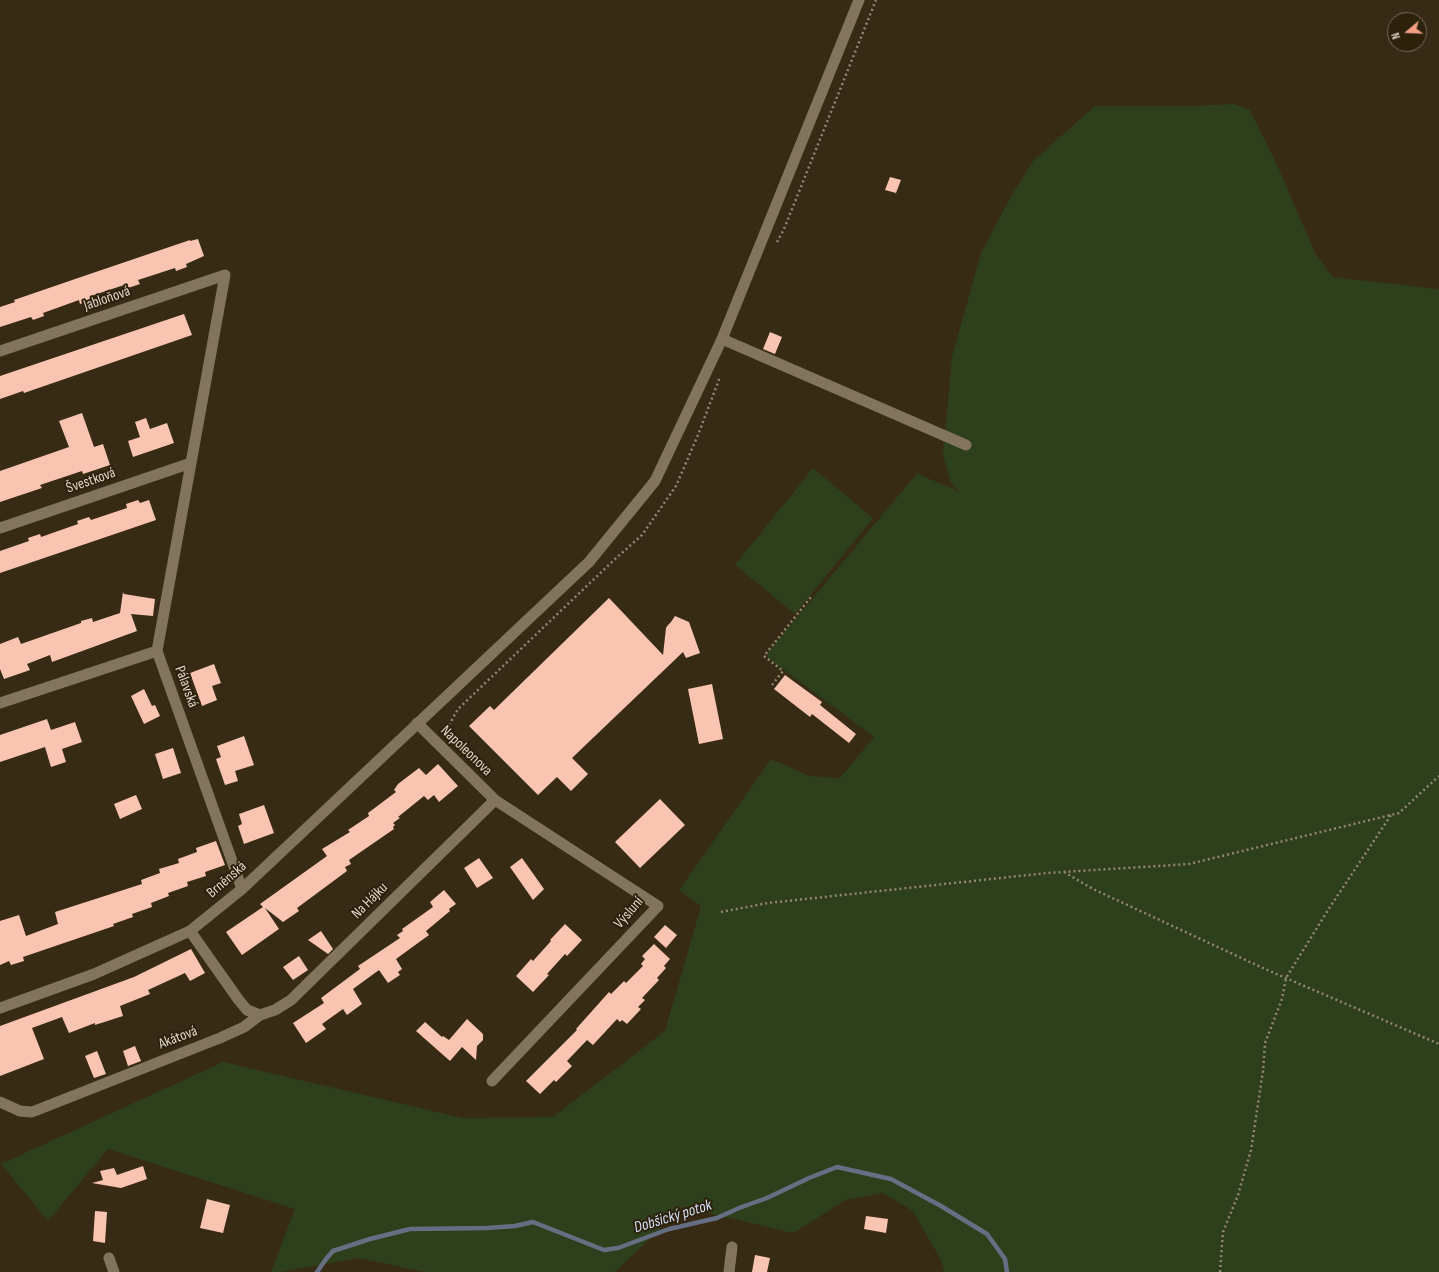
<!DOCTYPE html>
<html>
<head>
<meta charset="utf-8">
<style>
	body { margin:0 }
	#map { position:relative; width:1439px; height:1272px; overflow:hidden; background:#382b15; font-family:"Sofia Sans Condensed",sans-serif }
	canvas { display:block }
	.north { position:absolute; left:1387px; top:12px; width:40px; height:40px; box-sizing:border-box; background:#2e210c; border:1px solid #746958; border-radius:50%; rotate:251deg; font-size:11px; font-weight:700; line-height:16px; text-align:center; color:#ded5c9 }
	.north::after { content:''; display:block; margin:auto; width:14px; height:18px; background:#f39f84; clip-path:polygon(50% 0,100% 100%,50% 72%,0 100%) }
</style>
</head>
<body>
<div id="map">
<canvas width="1439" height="1272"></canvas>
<div class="north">N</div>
</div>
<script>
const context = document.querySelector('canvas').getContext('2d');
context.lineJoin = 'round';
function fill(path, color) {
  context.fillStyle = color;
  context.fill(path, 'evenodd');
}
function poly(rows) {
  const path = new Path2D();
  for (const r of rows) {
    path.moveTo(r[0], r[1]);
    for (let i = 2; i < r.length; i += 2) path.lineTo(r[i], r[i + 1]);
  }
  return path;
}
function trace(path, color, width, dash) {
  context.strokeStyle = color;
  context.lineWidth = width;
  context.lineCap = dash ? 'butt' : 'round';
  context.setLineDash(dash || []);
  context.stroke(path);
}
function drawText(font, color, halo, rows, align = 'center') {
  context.font = font + ' "Sofia Sans Condensed",sans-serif';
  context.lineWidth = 4;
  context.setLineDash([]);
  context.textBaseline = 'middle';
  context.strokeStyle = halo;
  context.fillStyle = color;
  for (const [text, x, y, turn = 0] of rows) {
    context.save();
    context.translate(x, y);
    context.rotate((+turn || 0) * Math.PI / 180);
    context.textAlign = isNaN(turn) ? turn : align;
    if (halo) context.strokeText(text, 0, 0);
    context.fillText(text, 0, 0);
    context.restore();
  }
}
fill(poly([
	[1234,104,1250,110,1278,167,1315,253,1333,277,1439,289,1439,1272,944,1272,942,1262,913,1211,883,1193,846,1200,793,1233,683,1207,615,1272,425,1272,358,1258,281,1272,271,1272,295,1209,108,1149,48,1221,1,1164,223,1062,463,1118,553,1117,665,1031,701,906,679,890,771,759,810,776,840,778,874,737,768,658,768,652,918,472,922,476,952,488,960,493,951,483,943,455,952,357,981,253,1011,196,1034,160,1095,106,1190,106],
	[813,468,873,518,795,614,735,565]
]), '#2d3f1b');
trace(poly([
	[317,1272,326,1259,333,1251,370,1239,410,1229,487,1228,515,1226,533,1222,604,1250,618,1248,669,1229,717,1218,739,1208,767,1198,809,1178,837,1167,891,1179,941,1206,987,1234,1005,1259,1007,1272]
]), '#646f84', 4.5);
fill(poly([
	[890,177,901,180,896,193,885,190],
	[198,239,204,256,186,264,187,267,176,271,175,268,138,280,140,284,128,288,127,284,91,296,92,300,80,304,79,300,43,313,44,316,33,320,31,317,0,327,0,307,15,302,14,300,78,278,190,240,190,241],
	[184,314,192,335,24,393,23,391,0,399,0,376],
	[770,332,782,337,775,354,763,349],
	[82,413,94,447,103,444,110,465,83,474,82,471,40,485,42,488,0,502,0,471,69,447,59,421],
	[146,418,150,429,167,423,174,443,133,457,128,441,140,437,135,422],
	[138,500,140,503,149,500,156,520,0,573,0,551,29,541,28,538,40,534,41,537,78,524,77,521,89,517,91,520,127,508,126,504],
	[123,592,124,594,155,599,153,616,131,614,137,631,52,662,50,655,27,664,30,670,4,679,0,669,0,644,18,637,21,644,81,623,81,621,92,618,93,622,120,613],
	[609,598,663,655,666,628,668,625,671,622,675,616,689,622,700,653,686,658,683,652,572,758,588,774,571,791,557,777,538,795,469,726,490,706,494,710],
	[214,664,221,683,212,686,217,700,202,706,190,673],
	[785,675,822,702,820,705,856,734,849,743,812,714,810,717,774,689],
	[712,684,723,739,699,744,688,689],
	[144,689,152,706,155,705,160,716,144,724,131,696],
	[47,719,51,730,75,722,82,742,62,749,66,762,51,767,45,747,0,762,0,735],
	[244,736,254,765,235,771,238,781,225,785,216,759,221,757,217,746],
	[173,748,181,773,163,779,155,754],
	[438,764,458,786,439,802,434,795,428,800,424,796,398,817,400,818,393,823,395,825,393,827,394,829,349,860,351,864,345,867,347,871,297,908,299,911,283,922,265,908,279,929,242,955,226,932,263,907,260,904,327,856,322,849,350,832,348,830,369,816,368,813,396,792,394,790,398,784,419,768,426,775],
	[136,795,142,809,120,819,114,804],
	[660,799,685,825,640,868,615,842],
	[264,805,274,833,244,844,238,826,242,824,239,814],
	[216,841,225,865,205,872,206,876,187,882,188,886,168,893,169,896,151,903,152,907,132,914,133,917,113,924,114,926,23,957,24,961,11,965,9,961,0,965,0,921,19,915,26,936,58,924,55,912,142,884,141,880,160,873,159,869,179,863,178,859,197,852,196,848],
	[479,858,493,878,477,888,464,868],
	[522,858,544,889,533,900,510,867],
	[444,890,456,904,449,909,450,911,426,931,429,935,396,959,402,969,398,972,400,975,388,983,379,970,353,989,362,1004,347,1015,343,1009,322,1024,326,1029,306,1043,293,1023,324,1003,321,998,360,969,358,966,400,938,397,935,403,931,402,929,433,907,430,902],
	[565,924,582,940,567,956,565,954,547,974,549,975,533,992,516,976,531,959,533,961,551,941,550,940],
	[665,925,677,935,666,948,654,937],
	[321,931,333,949,328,954,308,940],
	[654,944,670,959,664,966,666,968,657,978,659,980,642,998,645,1000,638,1007,641,1009,627,1024,622,1020,620,1022,617,1019,593,1045,587,1040,567,1061,572,1066,556,1082,554,1080,540,1094,526,1081,577,1030,576,1029,609,992,611,994,624,981,626,983,643,966,641,964,645,959,642,956],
	[191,949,205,973,190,981,185,973,148,990,150,994,120,1006,123,1016,95,1025,95,1023,69,1033,62,1017,32,1028,44,1059,0,1076,0,1026,134,977],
	[299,956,308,970,293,980,283,967],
	[467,1019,483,1034,483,1040,477,1046,476,1060,462,1047,450,1061,416,1031,425,1022,442,1037,443,1036,449,1040],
	[135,1046,141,1061,128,1066,123,1051],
	[97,1051,106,1074,94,1078,85,1056],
	[143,1166,147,1179,121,1188,92,1183,103,1180,100,1171,114,1168,117,1175],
	[207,1199,230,1205,223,1233,200,1228],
	[95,1211,107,1212,105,1243,93,1241],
	[866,1216,888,1219,886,1233,864,1229],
	[755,1255,770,1258,767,1272,752,1272]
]), '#f9c5b0');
trace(poly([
	[777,242,784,229,876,0],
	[772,685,783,671,764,656,811,597],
	[447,735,449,725,458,709,614,560,642,535,676,486,698,435,720,377],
	[1064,872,1093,889,1265,969,1439,1044],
	[721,912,768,903,1047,873,1189,864,1399,813,1439,776],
	[1220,1272,1223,1232,1238,1195,1251,1150,1263,1071,1265,1043,1282,999,1286,978,1328,910,1391,815]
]), '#928777', 2.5, [2, 3]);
trace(poly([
	[722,339,966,445],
	[0,351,225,275,157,651],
	[0,528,191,463],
	[0,703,157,651,242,889],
	[417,723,495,800,658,906,492,1081],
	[190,931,238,999,247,1010,260,1015],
	[0,1102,20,1111,32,1112,220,1038,244,1027,260,1015,275,1010,291,1000,495,800],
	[109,1258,114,1272],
	[729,1272,732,1247]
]), '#83745d', 11);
trace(poly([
	[0,1008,94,974,190,931,242,889,589,562,655,481,722,339,859,0]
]), '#83745d', 11);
drawText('15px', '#ded5c9', '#2e210c', [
	["Jabloňová",107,299,-19],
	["Švestková",91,481,-19],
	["Pálavská",186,687,70],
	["Napoleonova",466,751,44],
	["Brněnská",227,880,-41],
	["Na Hájku",370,901,-45],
	["Výsluní",629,913,-49],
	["Akátová",178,1038,-21]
]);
drawText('italic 16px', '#d1dff9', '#2e210c', [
	["Dobšický potok",673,1217,-17]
]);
</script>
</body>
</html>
